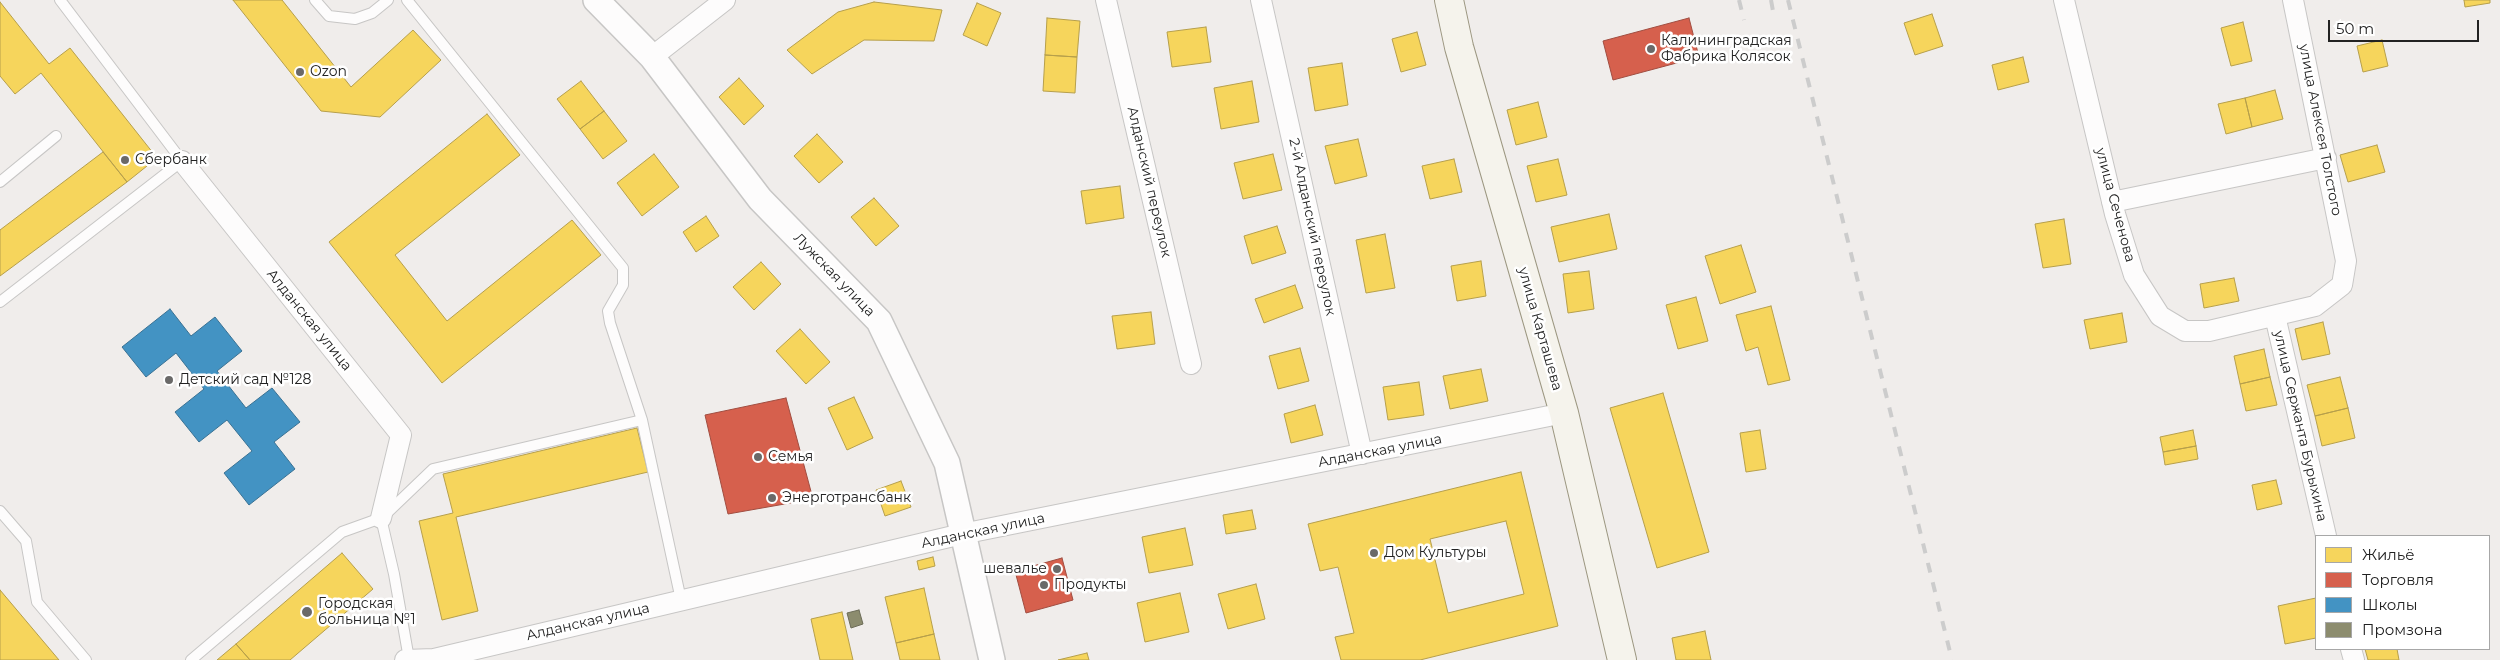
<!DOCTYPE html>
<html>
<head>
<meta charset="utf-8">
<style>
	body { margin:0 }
	#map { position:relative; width:2500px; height:660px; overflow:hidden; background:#f0edeb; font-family:Montserrat,sans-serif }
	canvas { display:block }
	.legend { position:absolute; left:2315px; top:535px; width:175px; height:115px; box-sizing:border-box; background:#fff; border:1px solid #a7a7a7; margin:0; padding:6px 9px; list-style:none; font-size:15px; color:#222 }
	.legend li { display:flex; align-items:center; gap:10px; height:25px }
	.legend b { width:25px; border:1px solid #a7a7a7 }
	.scale { position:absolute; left:2328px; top:20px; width:151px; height:22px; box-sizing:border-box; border:2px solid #222; border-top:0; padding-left:6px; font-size:15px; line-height:18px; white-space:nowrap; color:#222; -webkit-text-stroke:4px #fff; paint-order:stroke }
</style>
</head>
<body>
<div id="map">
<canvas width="2500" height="660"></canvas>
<ul class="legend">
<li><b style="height:14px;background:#f6d55c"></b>Жильё</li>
<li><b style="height:14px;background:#d6604d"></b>Торговля</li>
<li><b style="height:14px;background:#4393c3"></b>Школы</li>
<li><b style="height:14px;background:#8c8c6e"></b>Промзона</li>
</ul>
<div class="scale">50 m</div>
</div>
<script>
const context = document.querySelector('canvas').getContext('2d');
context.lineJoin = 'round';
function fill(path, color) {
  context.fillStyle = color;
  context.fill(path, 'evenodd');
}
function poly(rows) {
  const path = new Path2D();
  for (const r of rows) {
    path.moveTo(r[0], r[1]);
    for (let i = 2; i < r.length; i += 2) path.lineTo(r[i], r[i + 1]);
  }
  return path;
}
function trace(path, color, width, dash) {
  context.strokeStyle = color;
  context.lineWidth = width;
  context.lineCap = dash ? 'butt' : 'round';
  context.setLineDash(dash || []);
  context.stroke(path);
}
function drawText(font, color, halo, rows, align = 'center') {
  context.font = font + ' Montserrat,sans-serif';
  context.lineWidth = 5;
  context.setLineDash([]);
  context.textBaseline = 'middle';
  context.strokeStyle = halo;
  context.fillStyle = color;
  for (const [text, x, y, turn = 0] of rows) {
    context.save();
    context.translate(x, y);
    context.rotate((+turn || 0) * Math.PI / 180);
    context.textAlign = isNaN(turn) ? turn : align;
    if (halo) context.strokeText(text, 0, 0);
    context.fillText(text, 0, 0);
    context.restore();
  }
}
const homes = poly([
	[233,0,282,0,351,87,413,30,441,60,380,117,321,111,233,0],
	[2464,0,2490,0,2490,3,2465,7,2464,0],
	[0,2,49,64,70,48,157,158,127,182,41,73,15,94,0,76,0,2],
	[874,2,942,10,934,41,864,40,812,74,787,50,838,12,874,2],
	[977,3,1001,13,987,46,963,35,977,3],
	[1932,14,1943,46,1915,55,1904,23,1932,14],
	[1047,18,1080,21,1077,57,1045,55,1047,18],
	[2243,22,2252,61,2231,66,2221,28,2243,22],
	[1206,27,1211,62,1172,67,1167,32,1206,27],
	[1417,32,1426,65,1401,72,1392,39,1417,32],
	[2382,40,2388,66,2363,72,2357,46,2382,40],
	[1045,55,1077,57,1075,93,1043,91,1045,55],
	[2023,57,2029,82,1998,90,1992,65,2023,57],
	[1342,63,1348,105,1315,111,1308,68,1342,63],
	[739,78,764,106,744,125,719,97,739,78],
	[581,81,604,111,580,129,557,99,581,81],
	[1252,81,1259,122,1221,129,1214,88,1252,81],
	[2275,90,2283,119,2252,127,2245,98,2275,90],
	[2245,98,2252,127,2226,134,2218,104,2245,98],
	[1538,102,1547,137,1516,145,1507,110,1538,102],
	[604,111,627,141,603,159,580,129,604,111],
	[487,114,520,155,395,255,447,321,572,220,601,255,442,383,329,242,487,114],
	[817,134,843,162,819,183,794,156,817,134],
	[1358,139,1367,176,1335,184,1325,146,1358,139],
	[2377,145,2385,172,2348,182,2340,155,2377,145],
	[103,152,127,182,0,276,0,230,103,152],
	[654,154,679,187,642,216,617,183,654,154],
	[1273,154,1282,190,1243,199,1234,163,1273,154],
	[1454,159,1462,192,1430,199,1422,166,1454,159],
	[1558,159,1567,195,1536,202,1527,166,1558,159],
	[1120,186,1124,218,1086,224,1081,191,1120,186],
	[874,198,899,226,876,246,851,217,874,198],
	[1609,214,1617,249,1559,262,1551,227,1609,214],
	[706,216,719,236,696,252,683,232,706,216],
	[2064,219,2071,264,2043,268,2035,224,2064,219],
	[1277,226,1286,253,1252,264,1244,236,1277,226],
	[1385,234,1395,288,1366,293,1356,240,1385,234],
	[1741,245,1756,292,1720,304,1705,256,1741,245],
	[1481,261,1486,296,1457,301,1451,266,1481,261],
	[761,262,781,284,754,310,733,287,761,262],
	[1589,271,1594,309,1568,313,1563,274,1589,271],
	[2234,278,2239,301,2204,308,2200,284,2234,278],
	[1295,285,1303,308,1264,323,1255,299,1295,285],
	[1696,297,1708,341,1678,349,1666,305,1696,297],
	[1771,306,1790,380,1768,385,1758,347,1746,351,1736,315,1771,306],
	[1151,312,1155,344,1117,349,1112,316,1151,312],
	[2122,313,2127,342,2090,349,2084,320,2122,313],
	[2323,322,2330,354,2302,360,2295,329,2323,322],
	[800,329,830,362,806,384,776,351,800,329],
	[1300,348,1309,381,1278,389,1269,356,1300,348],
	[2264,349,2270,377,2240,384,2234,356,2264,349],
	[1481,369,1488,401,1450,409,1443,376,1481,369],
	[2270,377,2277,405,2246,411,2240,384,2270,377],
	[2340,377,2348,408,2315,416,2307,385,2340,377],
	[1419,382,1424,415,1388,420,1383,387,1419,382],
	[1663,393,1709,552,1657,568,1610,408,1663,393],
	[854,397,873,438,847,450,828,408,854,397],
	[1315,405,1323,435,1291,443,1284,414,1315,405],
	[2348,408,2355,438,2322,446,2315,416,2348,408],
	[637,428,648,472,456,517,478,611,442,620,419,521,453,513,443,474,637,428],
	[1760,430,1766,469,1746,472,1740,433,1760,430],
	[2193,430,2196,446,2163,452,2160,437,2193,430],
	[2196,446,2198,459,2165,465,2163,452,2196,446],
	[1521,472,1558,626,1420,660,1341,660,1335,637,1354,633,1338,567,1320,571,1308,524,1521,472],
	[1506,521,1524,594,1448,613,1430,539,1506,521],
	[2276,480,2282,504,2257,510,2252,485,2276,480],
	[901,481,911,507,885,516,876,490,901,481],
	[1252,510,1256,529,1226,534,1223,515,1252,510],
	[1185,528,1193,565,1149,573,1142,537,1185,528],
	[342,553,373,589,290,660,250,660,236,644,342,553],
	[933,557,935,566,919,570,917,561,933,557],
	[1256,584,1265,619,1228,629,1218,594,1256,584],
	[924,588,934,634,896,643,885,597,924,588],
	[0,590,59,660,0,660,0,590],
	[1180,593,1189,632,1145,642,1137,603,1180,593],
	[2316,598,2316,638,2285,644,2278,606,2316,598],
	[842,612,853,660,820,660,811,619,842,612],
	[1705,631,1711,660,1676,660,1672,638,1705,631],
	[934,634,940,660,900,660,896,643,934,634],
	[236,644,250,660,217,660,236,644],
	[2365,649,2397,649,2399,660,2368,660,2365,649],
	[1087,653,1089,660,1058,660,1087,653]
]);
fill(homes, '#f6d55c');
trace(homes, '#b69f4b', 1);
const shops = poly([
	[1689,18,1699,57,1613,80,1603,41,1689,18],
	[786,398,813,499,728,514,705,415,786,398],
	[1062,558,1073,600,1026,613,1015,571,1062,558]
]);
fill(shops, '#d6604d');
trace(shops, '#a04d40', 1);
const schools = poly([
	[170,309,191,336,215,317,242,351,217,371,246,408,272,388,300,422,274,442,295,469,249,505,224,473,252,451,227,420,199,442,175,412,204,389,176,353,146,377,122,347,170,309]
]);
fill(schools, '#4393c3');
trace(schools, '#397193', 1);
const industry = poly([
	[859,610,863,624,851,628,847,613,859,610]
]);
fill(industry, '#8c8c6e');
trace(industry, '#6c6c57', 1);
const service = poly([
	[315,0,329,16,355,19,372,13,388,0],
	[407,0,623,268,623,285,608,311,610,323,642,420],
	[0,182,56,136],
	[0,302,182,161,60,0],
	[0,511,26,541,37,602,86,660],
	[386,514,433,469,642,420,681,600],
	[191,660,342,532,381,518,394,574,409,659]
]);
const minor = poly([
	[1106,0,1191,364],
	[1261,0,1362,454],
	[2064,0,2115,214,2134,275,2160,316,2185,331,2209,331,2315,306,2342,285,2346,261,2293,0],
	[652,57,725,0],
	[182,161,401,435,381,518],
	[2112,202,2326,158],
	[2275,316,2326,536],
	[2351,649,2354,660],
	[405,660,434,659,962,534,1564,413]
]);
const tertiary = poly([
	[596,0,652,57,760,199,879,321,947,463,992,660]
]);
const secondary = poly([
	[1449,0,1459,47,1564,413,1622,660]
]);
trace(service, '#c7c6c5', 12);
trace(minor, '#c7c6c5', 22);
trace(tertiary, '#c7c6c5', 28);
trace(secondary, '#9c9781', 30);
trace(service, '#fdfcfc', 10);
trace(minor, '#fdfcfc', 20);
trace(tertiary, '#fdfcfc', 25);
trace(secondary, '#f5f3ec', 28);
trace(poly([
	[1739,0,1744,20],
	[1771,0,1773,11],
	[1788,0,1952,660]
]), '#ccc', 4, [10, 10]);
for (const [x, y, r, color] of [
	[1651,49,5,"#6a6968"],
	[300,72,5,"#6a6968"],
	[125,160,5,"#6a6968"],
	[169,380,5,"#6a6968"],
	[758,457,5,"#6a6968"],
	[772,498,5,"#6a6968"],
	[1374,553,5,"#6a6968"],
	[1057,569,5,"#6a6968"],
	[1044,585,5,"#6a6968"],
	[307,612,6,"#6a6968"]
]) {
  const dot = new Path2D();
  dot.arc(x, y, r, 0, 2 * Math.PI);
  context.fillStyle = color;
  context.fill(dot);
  trace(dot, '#fff', 2);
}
drawText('14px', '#222', '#fff', [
	["Калининградская",1661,41],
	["Фабрика Колясок",1661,57],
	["Ozon",310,72],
	["Сбербанк",135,160],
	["Детский сад №128",179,380],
	["Семья",768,457],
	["Энерготрансбанк",782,498],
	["Дом Культуры",1384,553],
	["шевалье",1047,569,"right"],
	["Продукты",1054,585],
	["Городская",318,604],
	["больница №1",318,620]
], 'left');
drawText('14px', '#222', '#fff', [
	["улица Алексея Толстого",2320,130,79],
	["Алданский переулок",1149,182,77],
	["улица Сеченова",2115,205,75],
	["2-й Алданский переулок",1312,227,78],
	["Лужская улица",834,275,46],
	["Алданская улица",309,320,51],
	["улица Карташева",1540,329,74],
	["улица Сержанта Бурыхина",2300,426,77],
	["Алданская улица",1380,451,-11],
	["Алданская улица",983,531,-12],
	["Алданская улица",588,622,-13]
]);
</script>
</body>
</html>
